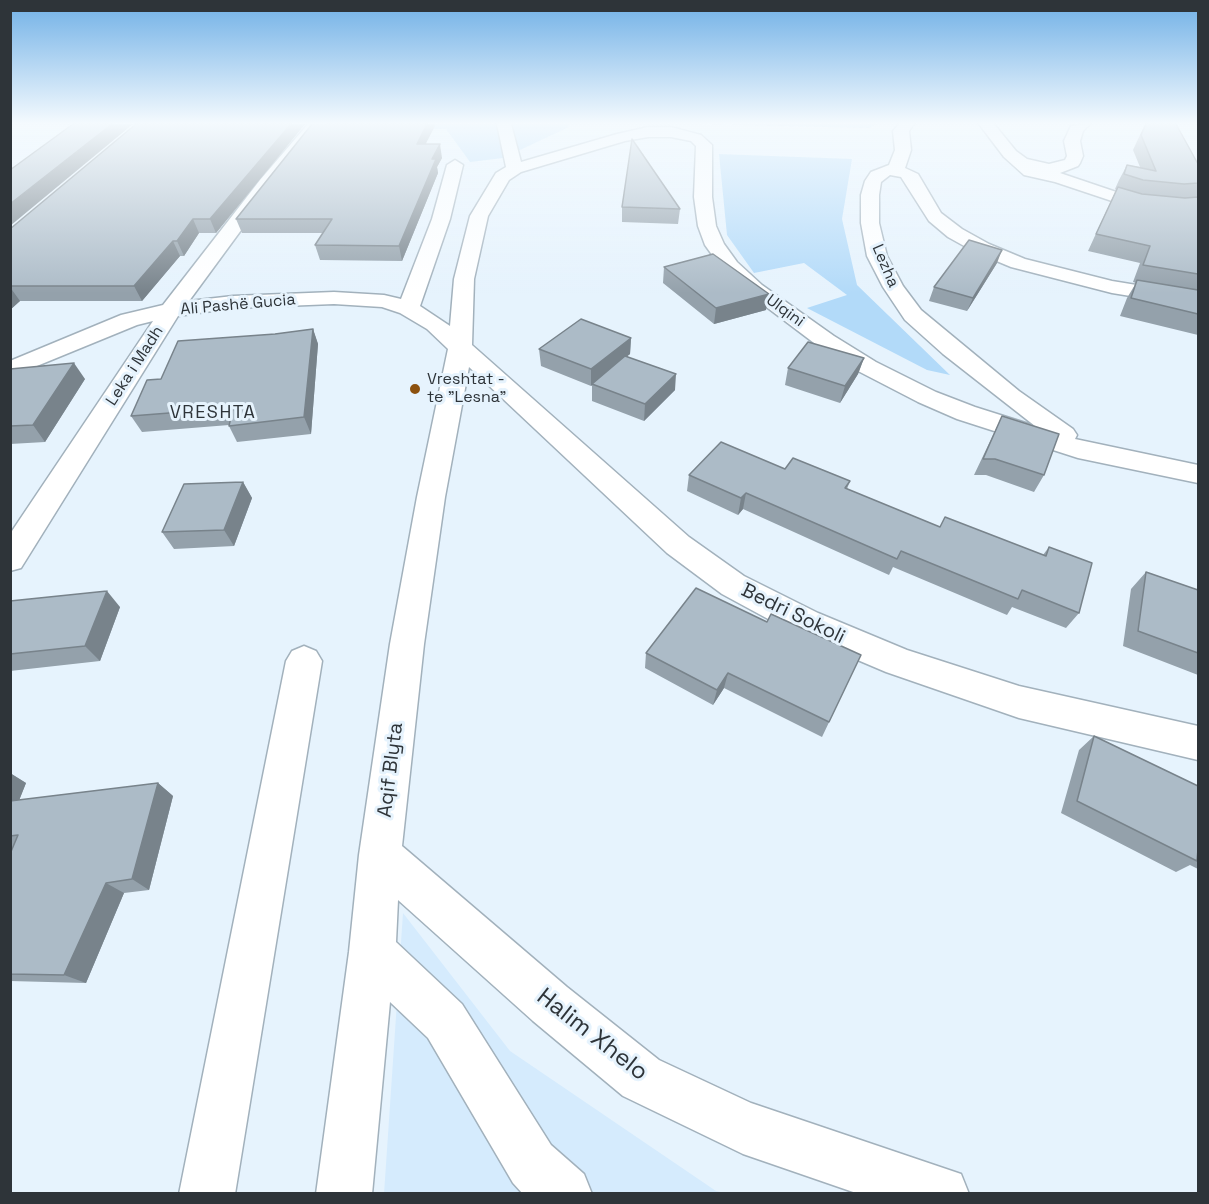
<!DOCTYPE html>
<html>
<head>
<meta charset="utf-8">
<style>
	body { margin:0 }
	#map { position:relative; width:1209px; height:1204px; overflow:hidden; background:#e6f3fd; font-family:"Space Grotesk",sans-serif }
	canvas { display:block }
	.frame { position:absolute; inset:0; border:12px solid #2e3439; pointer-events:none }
</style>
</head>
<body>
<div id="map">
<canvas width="1209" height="1204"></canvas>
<div class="frame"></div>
</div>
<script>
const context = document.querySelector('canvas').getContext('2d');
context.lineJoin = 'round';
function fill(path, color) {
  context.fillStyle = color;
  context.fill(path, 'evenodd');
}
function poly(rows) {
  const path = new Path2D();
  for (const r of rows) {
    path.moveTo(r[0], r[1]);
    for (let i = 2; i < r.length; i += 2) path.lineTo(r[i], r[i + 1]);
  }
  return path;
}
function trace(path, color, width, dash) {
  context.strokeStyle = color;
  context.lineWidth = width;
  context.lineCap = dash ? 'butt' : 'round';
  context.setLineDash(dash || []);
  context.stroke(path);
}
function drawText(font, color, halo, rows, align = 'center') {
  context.font = font + ' "Space Grotesk",sans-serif';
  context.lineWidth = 6;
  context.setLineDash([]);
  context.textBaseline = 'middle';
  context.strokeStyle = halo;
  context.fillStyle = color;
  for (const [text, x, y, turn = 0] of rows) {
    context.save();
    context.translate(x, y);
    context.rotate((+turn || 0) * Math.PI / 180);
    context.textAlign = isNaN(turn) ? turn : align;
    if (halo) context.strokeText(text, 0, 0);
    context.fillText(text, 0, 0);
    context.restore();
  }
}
fill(poly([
	[403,913,510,1051,716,1191,725,1193,384,1194]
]), '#d5ebfd');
fill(poly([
	[388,124,567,124,569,127,503,158,470,162,446,129,387,129],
	[699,124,875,124,869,128],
	[719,154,852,159,842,219,857,285,950,375,927,370,807,308,847,295,804,263,754,273,727,235]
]), '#b2daf9');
const minor = poly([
	[308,124,323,124,272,188,189,301,233,296,334,292,384,295,401,299,432,219,447,165,455,160,463,165,450,219,420,306,450,326,454,279,470,216,496,173,506,167,497,124,511,124,521,162,617,134,648,127,671,127,701,135,712,145,712,197,716,226,724,244,737,262,762,285,834,336,876,362,936,392,975,407,1035,426,943,354,905,320,883,287,867,256,861,223,861,195,865,181,871,172,889,165,895,150,893,131,899,124,914,124,909,131,911,150,905,168,918,174,941,213,962,229,989,244,1025,259,1112,281,1198,295,1198,307,1112,293,1011,267,975,252,948,237,929,221,901,177,890,175,881,182,879,195,879,223,887,256,903,286,921,310,1019,391,1073,429,1077,435,1075,439,1198,465,1198,483,1078,458,957,419,918,402,860,372,818,346,748,293,723,270,705,245,698,226,694,197,696,146,691,141,671,137,648,137,625,141,521,172,509,180,488,216,474,279,472,345,689,537,744,576,818,613,907,650,1019,686,1198,726,1198,760,1019,718,886,672,794,633,722,594,667,553,469,367,445,497,424,644,402,846,567,987,659,1060,751,1103,961,1174,969,1194,859,1194,743,1154,623,1096,533,1021,398,900,396,942,462,1004,551,1145,584,1174,592,1194,523,1194,513,1183,428,1038,390,1002,372,1194,316,1194,349,952,359,855,390,644,417,497,448,349,427,329,400,313,382,307,334,304,233,308,178,316,21,568,10,571,10,534,153,321,137,325,10,377,10,361,121,315,163,305,260,180,308,124],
	[979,124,994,124,1016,151,1027,159,1049,164,1065,160,1067,156,1064,141,1071,126,1090,124,1083,131,1080,141,1083,156,1080,163,1078,166,1060,173,1134,198,1175,202,1198,201,1198,211,1175,212,1133,208,1055,182,1024,175,1004,157,979,124],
	[304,646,316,651,322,661,235,1194,179,1194,286,661,292,651,304,646]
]);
trace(minor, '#a2b1bc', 3);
fill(minor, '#fff');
fill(poly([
	[136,124,305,124,216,233,199,233,184,256,180,256,142,301,20,301,10,310,10,229],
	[1145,124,1198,164,1198,335,1120,316,1127,298,1136,283,1133,282,1140,263,1088,251,1116,190,1115,189,1119,180,1127,165,1140,167,1133,150],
	[426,144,442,158,437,167,438,173,402,261,320,260,315,245,323,233,242,233,236,219],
	[622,207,680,209,678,224,622,222],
	[997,263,967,311,929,301,934,287],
	[664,267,766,310,714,324,663,283],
	[313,329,318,344,311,434,237,442,229,426,229,425,142,432,131,416,161,379,275,334],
	[631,338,630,354,627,356,675,390,644,421,592,401,592,385,591,386,541,366,539,349],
	[864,358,858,374,840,403,785,385,788,368],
	[10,369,85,379,45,442,10,444],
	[1002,416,1044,475,1034,492,986,475,974,475],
	[785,469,850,481,847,489,940,527,1043,555,1049,547,1079,613,1066,628,1012,607,1007,615,893,567,889,575,743,509,738,515,687,491,689,475],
	[243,482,252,498,234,546,174,549,162,532],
	[1146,572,1198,590,1198,675,1123,646,1131,589],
	[10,601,120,607,100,661,10,671],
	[767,622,861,655,822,737,724,688,713,705,645,668,646,653],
	[1094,736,1198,786,1198,869,1190,865,1176,872,1061,813,1079,750],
	[10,773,26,783,19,800,158,783,173,796,149,890,124,893,86,983,10,981,10,854,12,851,10,851]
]), '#94a1ab');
fill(poly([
	[112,124,133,124,10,226,10,204],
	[291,124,305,124,216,233,210,219],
	[427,124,436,124,419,157,417,144],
	[440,144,442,158,437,167,438,173,402,261,399,246,432,159],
	[193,219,199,233,184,256,177,241],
	[173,241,180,256,142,301,134,286],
	[1002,250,997,263,967,311,973,298],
	[10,287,20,301,10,310],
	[769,294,766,310,714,324,716,308],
	[313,329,318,344,311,434,304,417],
	[631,338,630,354,591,386,591,369],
	[864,358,858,374,840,403,845,386],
	[74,363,85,379,45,442,33,425],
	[676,374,675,390,644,421,645,404],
	[243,482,252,498,234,546,224,530],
	[746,493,743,509,738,515,741,498],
	[107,591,120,607,100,661,85,646],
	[728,673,724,688,713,705,717,690],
	[10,773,26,783,13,816,10,814],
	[158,783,173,796,149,890,132,879],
	[106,883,124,893,86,983,64,975]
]), '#78838b');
const building = poly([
	[73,124,112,124,10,204,10,170,73,124],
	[136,124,291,124,210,219,193,219,177,241,173,241,134,286,10,286,10,229,136,124],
	[312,124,427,124,417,144,440,144,432,159,436,159,399,246,315,245,332,219,236,219,312,124],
	[1146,124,1176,124,1198,164,1198,183,1184,184,1143,180,1124,174,1127,165,1156,171,1141,135,1146,124],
	[632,139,680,209,622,207,632,139],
	[1118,187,1142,194,1185,198,1198,197,1198,274,1143,265,1150,246,1096,234,1118,187],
	[969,240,1002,250,973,298,934,287,969,240],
	[713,254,769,294,716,308,664,267,713,254],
	[1137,280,1198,290,1198,314,1131,298,1137,280],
	[581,319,631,338,591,369,539,349,581,319],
	[313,329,304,417,229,426,233,408,131,416,147,380,161,379,178,341,275,334,313,329],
	[808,342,864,358,845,386,788,368,808,342],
	[625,356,676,374,645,404,592,384,625,356],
	[74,363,33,425,10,426,10,369,74,363],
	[1002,416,1059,434,1044,475,995,459,983,459,1002,416],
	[721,442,785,469,793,458,850,481,845,488,940,527,945,517,1046,556,1049,547,1092,563,1079,613,1022,590,1018,599,901,551,897,559,746,493,741,498,689,475,721,442],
	[243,482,224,530,162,532,184,484,243,482],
	[1146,572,1198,590,1198,653,1138,631,1146,572],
	[696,588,767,622,771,614,861,655,829,722,728,673,717,690,646,653,696,588],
	[107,591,85,646,10,654,10,601,107,591],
	[1094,736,1198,786,1198,849,1197,861,1077,801,1094,736],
	[158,783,132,879,106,883,64,975,10,974,10,854,18,835,10,836,10,801,158,783]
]);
fill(building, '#acbbc7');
trace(building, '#78838b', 1.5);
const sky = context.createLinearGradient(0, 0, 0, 293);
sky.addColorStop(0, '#70b0e6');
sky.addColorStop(0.42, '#f4fafe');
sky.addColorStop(1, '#f4fafe00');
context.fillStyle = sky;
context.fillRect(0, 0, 1209, 293);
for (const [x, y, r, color] of [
	[415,389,6,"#8c510e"]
]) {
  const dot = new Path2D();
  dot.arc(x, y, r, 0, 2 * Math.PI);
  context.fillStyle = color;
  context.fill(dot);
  trace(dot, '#e6f3fd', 2);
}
drawText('16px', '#2e3439', '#e6f3fd', [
	["Lezha",885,266,67],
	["Ali Pashë Gucia",238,305,-5],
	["Ulqini",785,311,36],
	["Leka i Madh",135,366,-57]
]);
drawText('16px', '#2e3439', '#e6f3fd', [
	["Vreshtat -",427,380],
	["te \"Lesna\"",427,398]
], 'left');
context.letterSpacing = '1.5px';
drawText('18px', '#2e3439', '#e6f3fd', [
	["VRESHTA",213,413]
]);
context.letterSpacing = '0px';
drawText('20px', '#2e3439', '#e6f3fd', [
	["Bedri Sokoli",793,614,26],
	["Aqif Blyta",391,770,-83]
]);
drawText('24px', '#2e3439', '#e6f3fd', [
	["Halim Xhelo",592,1035,38]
]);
</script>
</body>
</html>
